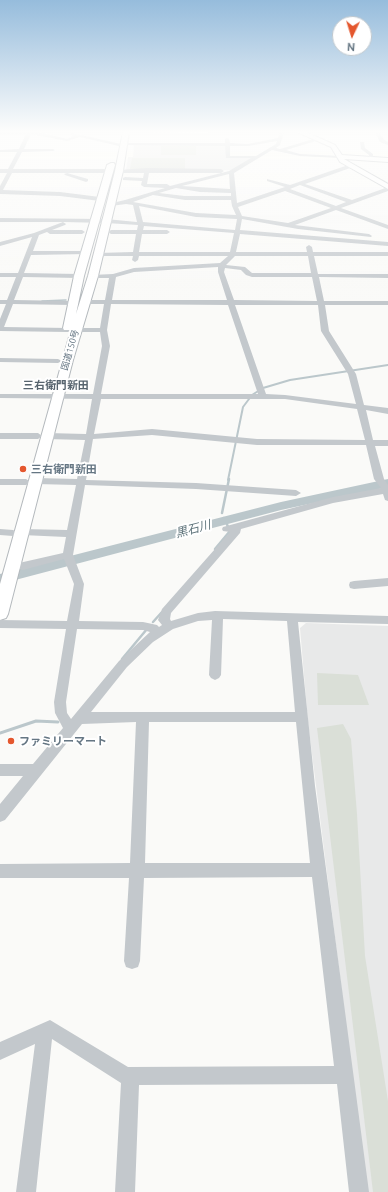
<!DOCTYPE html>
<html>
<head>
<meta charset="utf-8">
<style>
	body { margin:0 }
	#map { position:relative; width:388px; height:1192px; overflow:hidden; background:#fafaf8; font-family:Ubuntu,sans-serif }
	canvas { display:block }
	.north { position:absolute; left:332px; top:16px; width:40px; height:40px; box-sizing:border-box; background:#fff; border:1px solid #c1c8cd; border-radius:50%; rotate:184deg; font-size:11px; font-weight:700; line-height:16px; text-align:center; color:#657683 }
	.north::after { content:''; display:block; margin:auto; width:14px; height:18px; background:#e4572e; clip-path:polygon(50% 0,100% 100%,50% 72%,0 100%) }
</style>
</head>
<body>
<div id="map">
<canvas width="388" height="1192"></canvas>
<div class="north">N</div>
</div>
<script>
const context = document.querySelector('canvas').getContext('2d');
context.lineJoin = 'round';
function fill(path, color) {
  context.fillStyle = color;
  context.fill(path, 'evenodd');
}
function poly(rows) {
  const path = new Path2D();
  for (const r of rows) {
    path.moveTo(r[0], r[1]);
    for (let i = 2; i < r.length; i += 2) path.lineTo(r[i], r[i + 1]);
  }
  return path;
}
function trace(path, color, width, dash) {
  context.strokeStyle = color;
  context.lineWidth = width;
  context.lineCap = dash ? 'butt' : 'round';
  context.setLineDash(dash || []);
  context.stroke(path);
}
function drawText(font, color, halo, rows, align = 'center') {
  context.font = font + ' Ubuntu,"Noto Sans JP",sans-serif';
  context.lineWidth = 4;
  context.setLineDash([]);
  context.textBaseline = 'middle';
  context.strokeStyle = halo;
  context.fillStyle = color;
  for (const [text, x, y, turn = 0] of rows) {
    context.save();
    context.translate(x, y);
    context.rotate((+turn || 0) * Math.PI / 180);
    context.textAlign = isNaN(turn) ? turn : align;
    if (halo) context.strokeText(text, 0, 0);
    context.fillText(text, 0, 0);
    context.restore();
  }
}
fill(poly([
	[134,145,225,145,227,157,254,158,233,170,126,170,128,157,133,157],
	[306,623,388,626,388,1192,367,1192,308,722,300,628]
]), '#e8e9e9');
fill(poly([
	[161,146,196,146,196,155,161,155],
	[132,158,185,158,185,169,130,169],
	[317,673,358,675,369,705,318,705],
	[343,724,351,739,357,814,365,956,388,1101,388,1192,373,1192,317,728]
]), '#dadfd7');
trace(poly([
	[42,301,66,300]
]), '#bbc7cb', 1.5);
trace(poly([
	[228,480,243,407,252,395,263,388,290,380,388,365]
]), '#bbc7cb', 2);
trace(poly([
	[365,487,377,490],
	[222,513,229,479],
	[215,549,230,531,224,518],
	[153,622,162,612],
	[122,659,147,629]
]), '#bbc7cb', 2.5);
trace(poly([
	[0,733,36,721,58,722]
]), '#bbc7cb', 3);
fill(poly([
	[388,479,388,487,281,510,0,584,0,574,281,502,388,479]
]), '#bbc7cb');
const major = poly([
	[297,132,306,132,335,145,342,155,388,158,388,162,344,159,388,184,388,189,340,162,331,147,297,132]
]);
const highway = poly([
	[123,132,129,132,123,171,98,276,73,360,8,614,6,618,0,620,0,584,71,330,64,330,63,328,74,276,107,165,111,163,114,163,115,165,84,276,76,314,88,276,115,171,123,132]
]);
trace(major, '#b5babe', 2);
trace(highway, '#b4b9bd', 2);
fill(poly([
	[0,132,39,132,67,139,74,136,70,135,72,133,121,144,123,143,225,143,225,139,227,138,229,139,230,143,248,144,278,138,280,132,284,132,280,145,276,148,280,149,317,138,319,140,286,150,300,154,340,156,342,157,340,158,300,156,272,150,234,173,237,203,285,187,267,181,267,179,290,185,351,164,353,165,353,167,305,184,352,200,388,187,388,191,341,208,388,225,388,229,336,210,295,225,369,234,372,236,371,237,298,229,242,219,240,230,388,242,388,246,240,234,236,252,307,252,306,247,309,245,312,247,313,252,388,252,388,256,314,256,318,274,388,274,388,278,319,277,324,301,388,301,388,305,325,305,329,331,356,374,364,405,388,408,388,414,366,410,373,440,388,440,388,446,375,446,384,479,388,485,388,501,385,500,383,494,333,503,241,529,240,533,171,613,170,619,171,621,198,613,215,611,388,616,388,624,298,622,315,786,369,1192,349,1192,337,1084,139,1085,135,1192,115,1192,121,1083,52,1039,36,1192,16,1192,35,1044,0,1060,0,1042,50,1020,128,1067,334,1066,312,877,144,878,140,961,138,967,132,969,126,967,124,961,129,878,0,878,0,864,130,863,136,722,82,724,5,820,0,822,0,804,23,776,0,776,0,764,33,764,63,728,55,713,54,702,66,629,0,628,0,620,67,621,74,584,64,559,23,570,19,569,18,566,19,563,63,553,66,537,22,535,18,533,13,536,0,535,0,529,13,530,17,532,22,529,67,530,76,485,36,484,31,481,36,478,77,479,85,440,47,439,43,436,47,433,86,434,92,399,0,398,0,394,93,394,102,346,100,332,76,332,72,330,76,328,100,328,104,304,86,304,83,302,86,300,105,300,109,278,93,278,91,277,91,275,113,274,134,268,220,263,228,256,139,256,138,260,135,262,132,260,133,256,99,256,96,254,97,253,133,252,136,234,111,234,108,232,111,230,137,230,138,225,106,223,63,222,66,224,65,225,52,230,82,230,85,232,82,234,50,234,47,232,39,235,33,251,85,251,87,252,87,254,31,255,24,273,79,274,82,276,79,278,23,277,14,300,72,301,75,303,72,305,13,304,4,327,68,328,72,330,68,332,0,331,0,319,6,304,0,304,0,300,7,300,16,277,0,277,0,273,18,273,32,237,0,246,0,242,34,233,63,222,0,222,0,218,106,219,137,222,133,205,126,204,111,206,108,204,125,200,165,188,144,187,141,185,142,181,123,180,123,178,125,177,143,178,144,173,119,173,117,172,117,170,147,168,221,169,224,171,221,173,149,173,147,184,167,184,170,186,229,171,251,158,226,158,225,146,121,145,119,146,80,137,67,141,31,134,24,149,53,149,55,150,53,151,22,152,13,169,108,169,111,171,108,173,67,173,88,179,88,181,86,182,65,175,64,174,67,173,12,173,3,190,60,192,100,197,103,199,100,201,60,196,0,194,0,186,7,173,0,173,0,169,8,169,17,152,0,152,0,150,19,149,26,134,0,134,0,132],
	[277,141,276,144,256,156,230,156,230,146,248,146,277,141],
	[229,174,230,189,182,186,229,174],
	[300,185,346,202,336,206,290,189,300,185],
	[176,188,200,192,231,193,231,196,185,196,159,193,176,188],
	[285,191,331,208,288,223,242,216,238,207,285,191],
	[153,195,185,200,231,200,232,206,236,215,196,213,133,202,153,195],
	[139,206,196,217,237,219,235,230,143,222,139,206],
	[144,226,234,233,230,252,139,252,142,234,167,234,170,232,167,230,143,230,144,226],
	[235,256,308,256,311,273,252,273,245,267,226,265,235,256],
	[218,267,218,272,227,300,112,300,116,277,134,272,218,267],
	[225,268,241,270,246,275,252,277,312,277,317,301,234,300,224,272,225,268],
	[111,304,228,305,258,394,101,394,110,346,107,330,111,304],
	[235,305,318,305,321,331,348,374,356,404,285,395,266,394,235,305],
	[101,399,285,399,357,409,365,440,257,439,152,429,94,434,101,399],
	[152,435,257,445,366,445,374,479,381,488,333,497,223,527,222,529,223,531,230,532,162,609,158,620,162,625,159,627,157,625,143,622,79,621,84,584,73,555,85,485,196,489,296,496,301,493,296,490,196,483,86,480,93,439,152,435],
	[223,619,287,621,295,712,91,712,127,667,153,642,173,629,198,621,212,620,209,675,211,678,215,680,219,678,221,675,223,619],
	[77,629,143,630,150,632,119,661,71,719,67,713,66,702,77,629],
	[149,722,296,722,310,863,145,863,149,722],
	[128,132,253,132,251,133,128,132],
	[375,132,379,132,384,140,388,142,388,145,380,142,375,132],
	[360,142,364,142,365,148,373,154,373,160,369,160,369,155,361,149,360,142],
	[0,358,58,359,62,361,58,363,0,362,0,358],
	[0,433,38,433,42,436,38,439,0,439,0,433],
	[0,479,26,479,31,482,26,485,0,485,0,479],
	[388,578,388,586,354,589,350,588,349,585,350,582,354,581,388,578]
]), '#c3c8cc');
fill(major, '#fff');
fill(highway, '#fff');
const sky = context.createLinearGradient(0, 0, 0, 299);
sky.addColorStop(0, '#96bcdc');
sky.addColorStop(0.44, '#fdfdfc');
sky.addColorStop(1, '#fdfdfc00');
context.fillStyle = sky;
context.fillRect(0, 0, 388, 299);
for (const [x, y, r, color] of [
	[23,469,4,"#e4572e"],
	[11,741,4,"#e4572e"]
]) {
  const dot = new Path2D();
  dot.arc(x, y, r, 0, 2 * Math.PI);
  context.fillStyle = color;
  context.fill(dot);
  trace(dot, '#fff', 1.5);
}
drawText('9px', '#657683', '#fff', [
	["国道150号",70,350,-74]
]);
drawText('bold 11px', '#57646e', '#fff', [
	["三右衛門新田",56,385]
]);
drawText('bold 11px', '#657683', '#fff', [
	["三右衛門新田",31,469],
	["ファミリーマート",19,741]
], 'left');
drawText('italic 12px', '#60757c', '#fff', [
	["黒石川",193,529,-15]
]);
</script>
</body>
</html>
